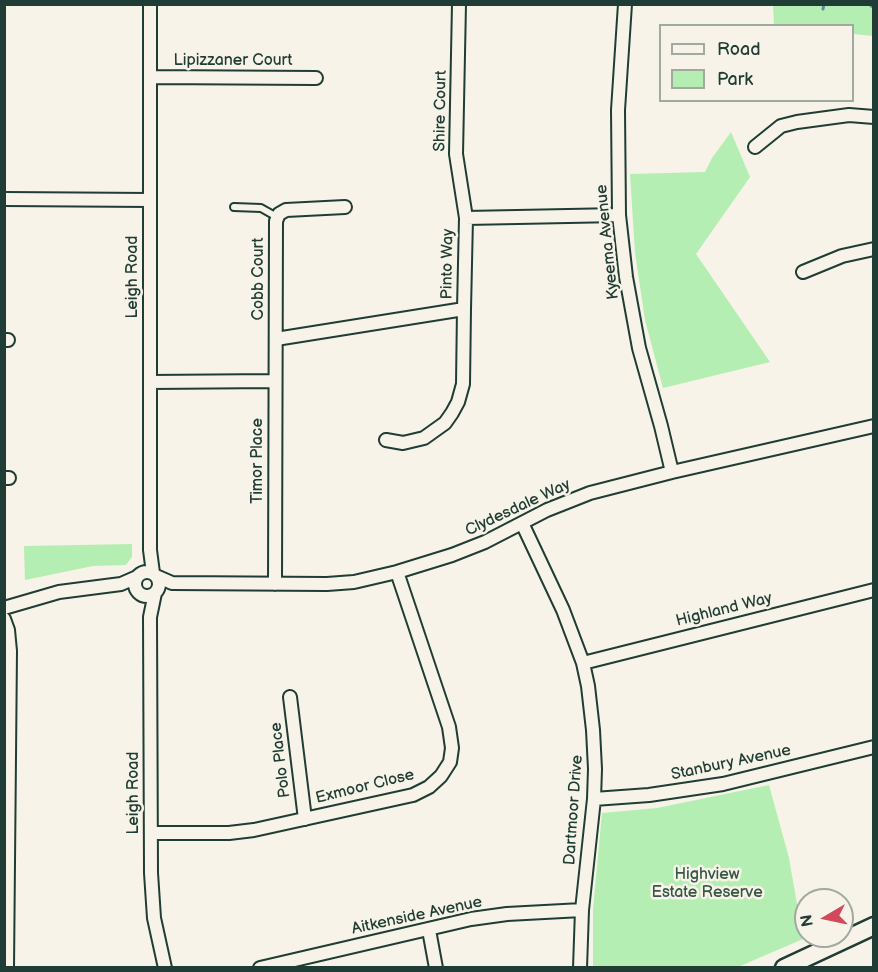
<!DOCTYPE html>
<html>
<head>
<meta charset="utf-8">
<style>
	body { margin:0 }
	#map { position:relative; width:878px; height:972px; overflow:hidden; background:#f7f3e8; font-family:"Balsamiq Sans",sans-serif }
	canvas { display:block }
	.frame { position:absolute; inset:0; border:6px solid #1f3d34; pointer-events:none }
	.legend { position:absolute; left:659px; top:24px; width:195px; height:78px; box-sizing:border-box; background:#f7f3e8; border:2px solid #a1aaa0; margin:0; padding:8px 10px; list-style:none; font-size:18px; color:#1f3d34 }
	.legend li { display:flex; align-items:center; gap:12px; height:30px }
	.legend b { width:30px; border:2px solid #a1aaa0 }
	.north { position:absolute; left:794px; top:888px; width:60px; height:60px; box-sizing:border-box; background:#f7f3e8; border:2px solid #a1aaa0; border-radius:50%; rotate:261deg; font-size:16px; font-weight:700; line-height:24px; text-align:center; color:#1f3d34 }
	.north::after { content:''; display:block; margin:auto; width:21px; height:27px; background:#d1495b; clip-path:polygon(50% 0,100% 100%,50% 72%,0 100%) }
</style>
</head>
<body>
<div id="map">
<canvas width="878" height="972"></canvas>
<div class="frame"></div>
<ul class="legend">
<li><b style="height:8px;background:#f7f3e8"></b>Road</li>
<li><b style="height:16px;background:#b5eeb2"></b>Park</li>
</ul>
<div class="north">N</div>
</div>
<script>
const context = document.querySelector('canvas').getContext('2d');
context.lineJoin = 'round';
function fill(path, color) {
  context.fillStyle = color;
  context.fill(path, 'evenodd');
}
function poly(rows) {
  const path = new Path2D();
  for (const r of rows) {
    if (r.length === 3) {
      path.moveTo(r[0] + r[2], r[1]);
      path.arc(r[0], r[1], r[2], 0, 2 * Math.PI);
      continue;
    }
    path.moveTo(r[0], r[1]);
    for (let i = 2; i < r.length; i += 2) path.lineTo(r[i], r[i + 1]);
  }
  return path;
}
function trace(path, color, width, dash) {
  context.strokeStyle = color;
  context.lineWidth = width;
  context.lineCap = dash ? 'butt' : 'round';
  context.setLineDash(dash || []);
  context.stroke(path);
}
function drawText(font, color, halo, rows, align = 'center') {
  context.font = font + ' "Balsamiq Sans",sans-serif';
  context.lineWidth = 5;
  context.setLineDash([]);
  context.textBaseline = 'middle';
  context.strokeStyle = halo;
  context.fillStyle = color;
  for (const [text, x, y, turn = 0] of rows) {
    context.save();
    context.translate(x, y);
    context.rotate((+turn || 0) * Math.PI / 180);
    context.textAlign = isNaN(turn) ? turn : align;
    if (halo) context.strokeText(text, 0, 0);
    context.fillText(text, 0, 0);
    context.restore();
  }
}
fill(poly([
	[773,5,873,5,873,36,853,34,852,26,774,25],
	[731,132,750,177,696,254,770,362,663,388,645,320,635,253,630,174,705,172,712,158],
	[132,544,132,557,126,565,93,566,25,580,24,546],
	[769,785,789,858,803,939,738,967,593,967,593,909,602,813,657,808]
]), '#b5eeb2');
trace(poly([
	[869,4,874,8],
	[823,9,824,4]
]), '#5d8c9e', 3);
const lane = poly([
	[234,207,261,208,277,217]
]);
const street = poly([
	[150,4,150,550,153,573],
	[459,4,456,154,466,218],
	[625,4,618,110,619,215,626,277,639,348,661,426,672,472],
	[151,77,316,78],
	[755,147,781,126,797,122,849,115,874,117],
	[4,199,150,200],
	[803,272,842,256,874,249],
	[276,339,464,309,466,218,619,215],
	[4,340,8,340],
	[150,382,275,381],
	[386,440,403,443,424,438,445,423,452,413,458,402,463,384,464,309],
	[4,478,9,478],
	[522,523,563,610,583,663,588,686,593,730,595,769,594,799,582,910,580,968],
	[147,584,12],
	[156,576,172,583,327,584,354,582,397,572,452,555,485,542,547,510,590,493,672,472,874,426],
	[275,584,276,221,279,214,286,210,345,207],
	[155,593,150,617,151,873,154,918,165,968],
	[4,608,59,592,121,584,137,577],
	[4,619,8,630,10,651,7,968],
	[583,663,874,590],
	[290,697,305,819],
	[594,799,649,795,723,784,874,747],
	[151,833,229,833,254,830,413,795,429,787,441,776,450,762,452,748,449,727,397,572],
	[429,930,436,968],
	[260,968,471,919,507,914,582,910]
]);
const secondary = poly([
	[784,968,874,926]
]);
trace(lane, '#1f3d34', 10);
trace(street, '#1f3d34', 16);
trace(secondary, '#1f3d34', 21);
trace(lane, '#f7f3e8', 6);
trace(street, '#f7f3e8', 12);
trace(secondary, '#f7f3e8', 16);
drawText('16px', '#1f3d34', '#f7f3e8', [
	["Lipizzaner Court",233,61],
	["Shire Court",441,111,-89],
	["Kyeema Avenue",608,242,-96],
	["Pinto Way",448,264,-89],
	["Leigh Road",133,277,-90],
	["Cobb Court",259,279,-90],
	["Timor Place",258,461,-90],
	["Clydesdale Way",518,508,-25],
	["Highland Way",724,610,-14],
	["Polo Place",281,760,-97],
	["Stanbury Avenue",731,763,-12],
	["Exmoor Close",365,787,-14],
	["Leigh Road",134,793,-90],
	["Dartmoor Drive",574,810,-86],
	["Aitkenside Avenue",417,916,-12]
]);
drawText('16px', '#365847', '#f7f3e8', [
	["Highview",707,875],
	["Estate Reserve",707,893]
]);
</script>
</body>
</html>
